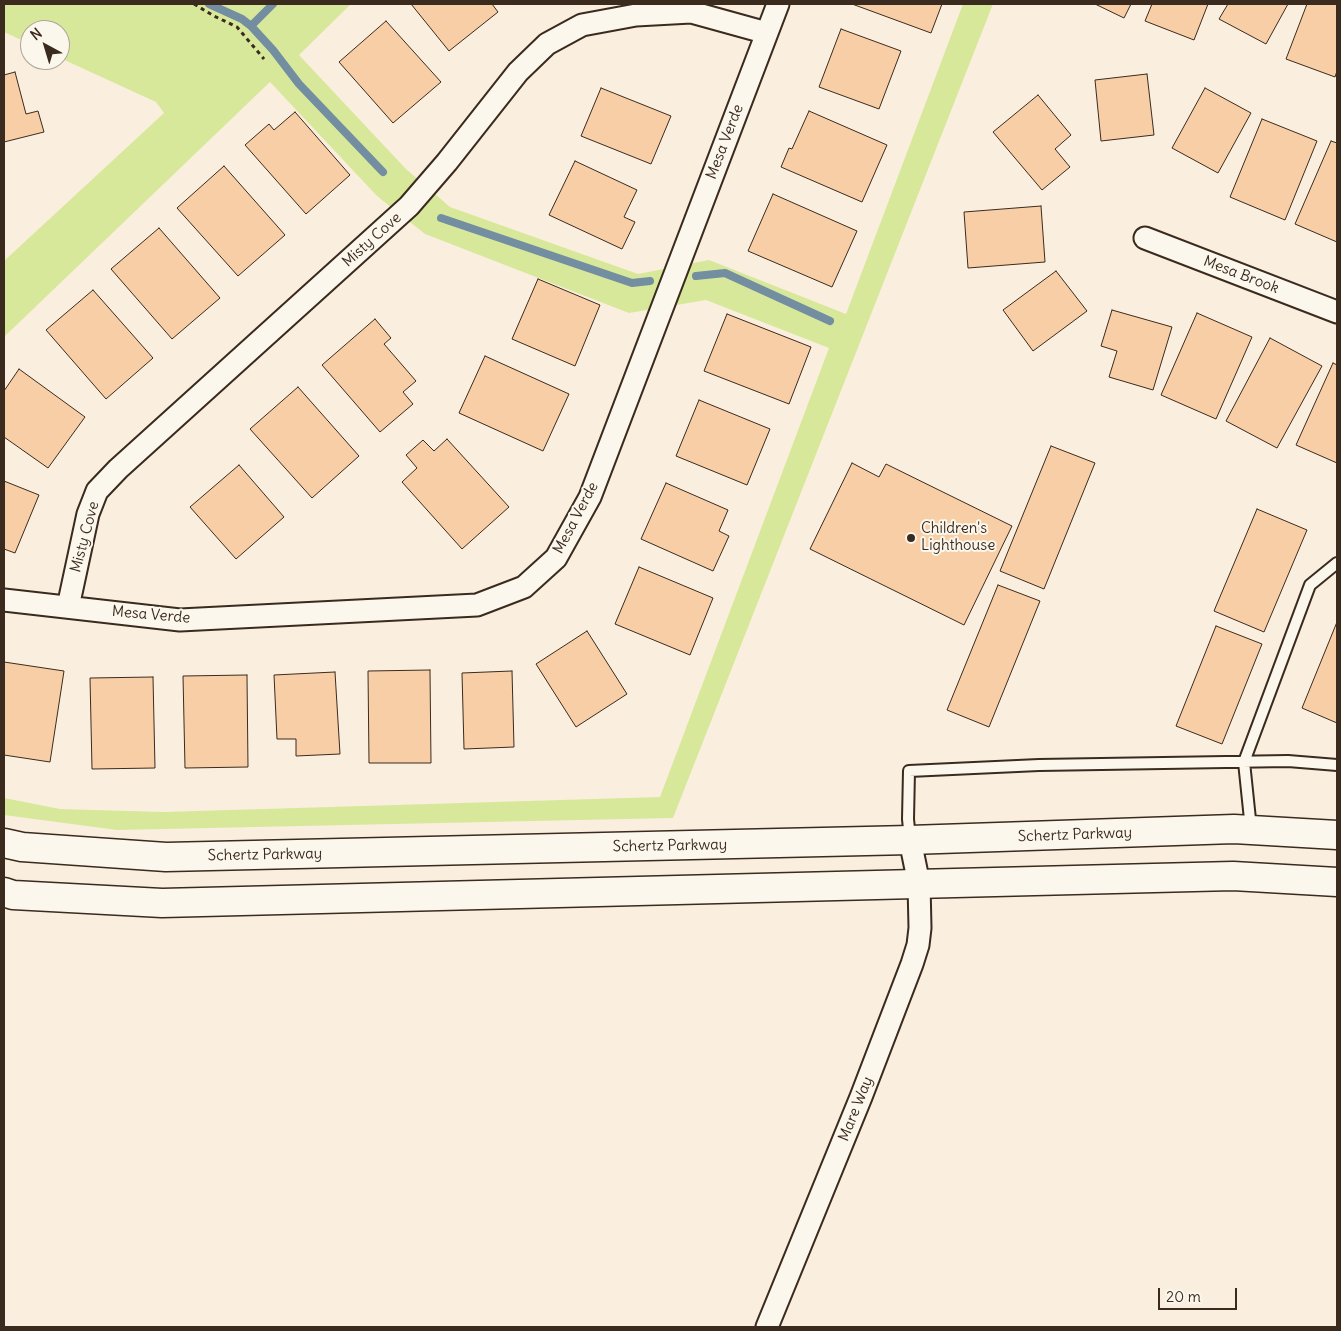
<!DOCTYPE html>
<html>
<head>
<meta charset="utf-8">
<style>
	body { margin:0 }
	#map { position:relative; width:1341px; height:1331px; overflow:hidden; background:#faefde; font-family:Delius,sans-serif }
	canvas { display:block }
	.frame { position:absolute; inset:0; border:5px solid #3b2a1e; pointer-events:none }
	.north { position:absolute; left:20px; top:20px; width:50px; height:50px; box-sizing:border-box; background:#fbf7ec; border:1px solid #aea59a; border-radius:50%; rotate:321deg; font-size:14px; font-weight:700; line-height:20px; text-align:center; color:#3b2a1e }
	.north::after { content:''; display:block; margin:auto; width:18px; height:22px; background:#3b2a1e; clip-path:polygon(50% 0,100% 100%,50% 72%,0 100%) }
	.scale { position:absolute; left:1158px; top:1288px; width:79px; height:22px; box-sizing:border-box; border:2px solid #3b2a1e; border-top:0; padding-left:6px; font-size:15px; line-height:18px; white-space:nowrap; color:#3b2a1e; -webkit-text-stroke:4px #fbf7ec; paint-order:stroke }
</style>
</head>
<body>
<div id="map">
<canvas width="1341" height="1331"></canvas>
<div class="frame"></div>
<div class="north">N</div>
<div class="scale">20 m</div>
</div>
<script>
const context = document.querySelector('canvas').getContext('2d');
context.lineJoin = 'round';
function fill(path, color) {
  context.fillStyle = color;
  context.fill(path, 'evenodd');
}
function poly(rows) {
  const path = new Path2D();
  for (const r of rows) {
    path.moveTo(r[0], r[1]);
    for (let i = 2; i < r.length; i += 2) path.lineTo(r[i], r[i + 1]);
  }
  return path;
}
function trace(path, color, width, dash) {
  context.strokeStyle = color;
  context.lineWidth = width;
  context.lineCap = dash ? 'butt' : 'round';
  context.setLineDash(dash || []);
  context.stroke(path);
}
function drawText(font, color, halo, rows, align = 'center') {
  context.font = font + ' Delius,sans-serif';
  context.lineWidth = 4;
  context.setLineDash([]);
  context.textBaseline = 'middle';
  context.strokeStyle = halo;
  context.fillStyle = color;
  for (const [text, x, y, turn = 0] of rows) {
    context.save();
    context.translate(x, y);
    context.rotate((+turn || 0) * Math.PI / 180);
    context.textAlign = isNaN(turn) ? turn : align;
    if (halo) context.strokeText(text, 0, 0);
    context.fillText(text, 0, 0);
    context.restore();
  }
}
fill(poly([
	[4,4,351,4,299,55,406,169,450,207,638,274,709,260,846,314,963,4,993,4,673,818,117,830,4,815,4,798,60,809,164,812,660,797,829,348,706,300,629,313,425,234,377,196,270,82,4,337,4,261,164,113,156,102,60,58,60,30,30,30,30,44,4,32]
]), '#d8e89b');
trace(poly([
	[209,4,242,19,251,26,273,50,299,84,383,172],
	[251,26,273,4],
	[441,218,632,283,650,281],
	[696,276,725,273,830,321]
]), '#728ea0', 8);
const building = poly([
	[411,4,492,4,498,12,449,51,411,4],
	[852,4,942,4,931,33,852,4],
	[1095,4,1131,4,1124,18,1095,4],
	[1152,4,1208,4,1194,40,1145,21,1152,4],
	[1228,4,1288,4,1266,44,1219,19,1228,4],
	[1307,4,1337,4,1337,71,1335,77,1286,59,1307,4],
	[386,21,441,82,393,123,339,62,386,21],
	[841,29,901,51,879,109,819,87,841,29],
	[15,72,26,114,38,111,44,132,4,142,4,75,15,72],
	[1147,74,1154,135,1101,141,1095,80,1147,74],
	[601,88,671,116,651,164,581,136,601,88],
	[1205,88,1251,113,1218,173,1172,148,1205,88],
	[1038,95,1071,135,1055,149,1070,167,1042,190,993,132,1038,95],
	[809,111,887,145,862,202,781,167,789,148,792,149,809,111],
	[295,112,350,175,306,214,245,145,269,124,274,130,295,112],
	[1262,119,1317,141,1285,220,1230,197,1262,119],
	[1331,141,1337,143,1337,242,1295,224,1331,141],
	[575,161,637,190,624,217,635,222,622,249,549,215,575,161],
	[224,166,285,235,238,276,177,208,224,166],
	[773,194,857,231,832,287,748,251,773,194],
	[1041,206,1045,262,968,268,964,212,1041,206],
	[159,228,220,298,172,339,111,269,159,228],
	[1056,271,1087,311,1033,351,1003,310,1056,271],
	[538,279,600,305,575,366,512,339,538,279],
	[93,290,153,358,106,399,46,330,93,290],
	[1112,310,1172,327,1153,390,1109,377,1117,351,1101,346,1112,310],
	[1197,313,1252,337,1216,419,1161,395,1197,313],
	[727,314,811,347,789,404,704,371,727,314],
	[375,319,391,338,384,344,416,381,403,392,413,404,380,432,322,365,375,319],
	[1270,338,1322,366,1277,448,1226,421,1270,338],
	[485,356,569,394,543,451,459,413,485,356],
	[1333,363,1337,365,1337,463,1296,445,1333,363],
	[19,369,85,417,48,468,4,437,4,391,19,369],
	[298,387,359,456,312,498,250,429,298,387],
	[699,400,770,429,747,485,676,456,699,400],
	[447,439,509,507,462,549,402,482,417,468,406,455,423,440,434,451,447,439],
	[1051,446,1095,463,1044,589,1000,571,1051,446],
	[852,463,879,477,886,464,1012,526,964,625,810,549,852,463],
	[239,465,284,517,236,559,190,507,239,465],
	[4,481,39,495,15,553,4,549,4,481],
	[666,483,728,510,719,531,729,536,713,571,641,539,666,483],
	[1257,509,1307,530,1264,632,1214,611,1257,509],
	[639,567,713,598,690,655,615,624,639,567],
	[998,585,1040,601,989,727,947,710,998,585],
	[1337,622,1337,723,1302,708,1337,622],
	[1216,626,1262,644,1222,744,1176,726,1216,626],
	[587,631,627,694,576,727,536,664,587,631],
	[4,662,64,671,50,762,4,755,4,662],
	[430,670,431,763,369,763,368,671,430,670],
	[512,671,514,747,464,749,462,673,512,671],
	[335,672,340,754,296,756,296,739,277,739,274,675,335,672],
	[247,675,248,767,185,768,183,676,247,675],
	[153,677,155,768,92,769,90,678,153,677]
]);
fill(building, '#f7cea6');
trace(building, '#3b2a1e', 1);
const lane = poly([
	[1251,829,1244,762,1310,585,1337,563],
	[910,839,908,819,909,771,1039,765,1288,761,1337,765]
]);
const street = poly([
	[1145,238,1337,312],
	[4,600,180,620,477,605,524,587,556,558,590,497,778,4],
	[68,607,88,514,97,491,118,469,409,206,447,162,518,72,547,44,582,25,636,15,691,12,767,33],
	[767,1327,861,1097,912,964,918,945,920,928,919,884,910,840]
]);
const secondary = poly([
	[4,843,22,847,166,857,910,840,1234,829,1337,835],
	[4,892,13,895,162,903,1233,876,1337,882]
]);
trace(lane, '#3b2a1e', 14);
trace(street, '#3b2a1e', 25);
trace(secondary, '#3b2a1e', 31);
trace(poly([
	[194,4,214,16,237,27,264,59]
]), '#3b2a1e', 3, [4, 4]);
trace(lane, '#fbf7ec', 10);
trace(street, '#fbf7ec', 21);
trace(secondary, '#fbf7ec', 28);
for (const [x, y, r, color] of [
	[911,538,5,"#3b2a1e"]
]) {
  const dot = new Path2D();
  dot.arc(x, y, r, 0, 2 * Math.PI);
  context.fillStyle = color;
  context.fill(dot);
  trace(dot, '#fbf7ec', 2);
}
drawText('15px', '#3b2a1e', '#fbf7ec', [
	["Mesa Verde",725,142,-69],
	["Misty Cove",372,240,-42],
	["Mesa Brook",1241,275,21],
	["Mesa Verde",576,518,-62],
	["Misty Cove",85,537,-75],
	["Mesa Verde",151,615,5],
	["Schertz Parkway",1075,835,-2],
	["Schertz Parkway",670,846,-1],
	["Schertz Parkway",265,855,-1],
	["Mare Way",856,1109,-68]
]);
drawText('15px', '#3b2a1e', '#fbf7ec', [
	["Children's",921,529],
	["Lighthouse",921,546]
], 'left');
</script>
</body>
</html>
